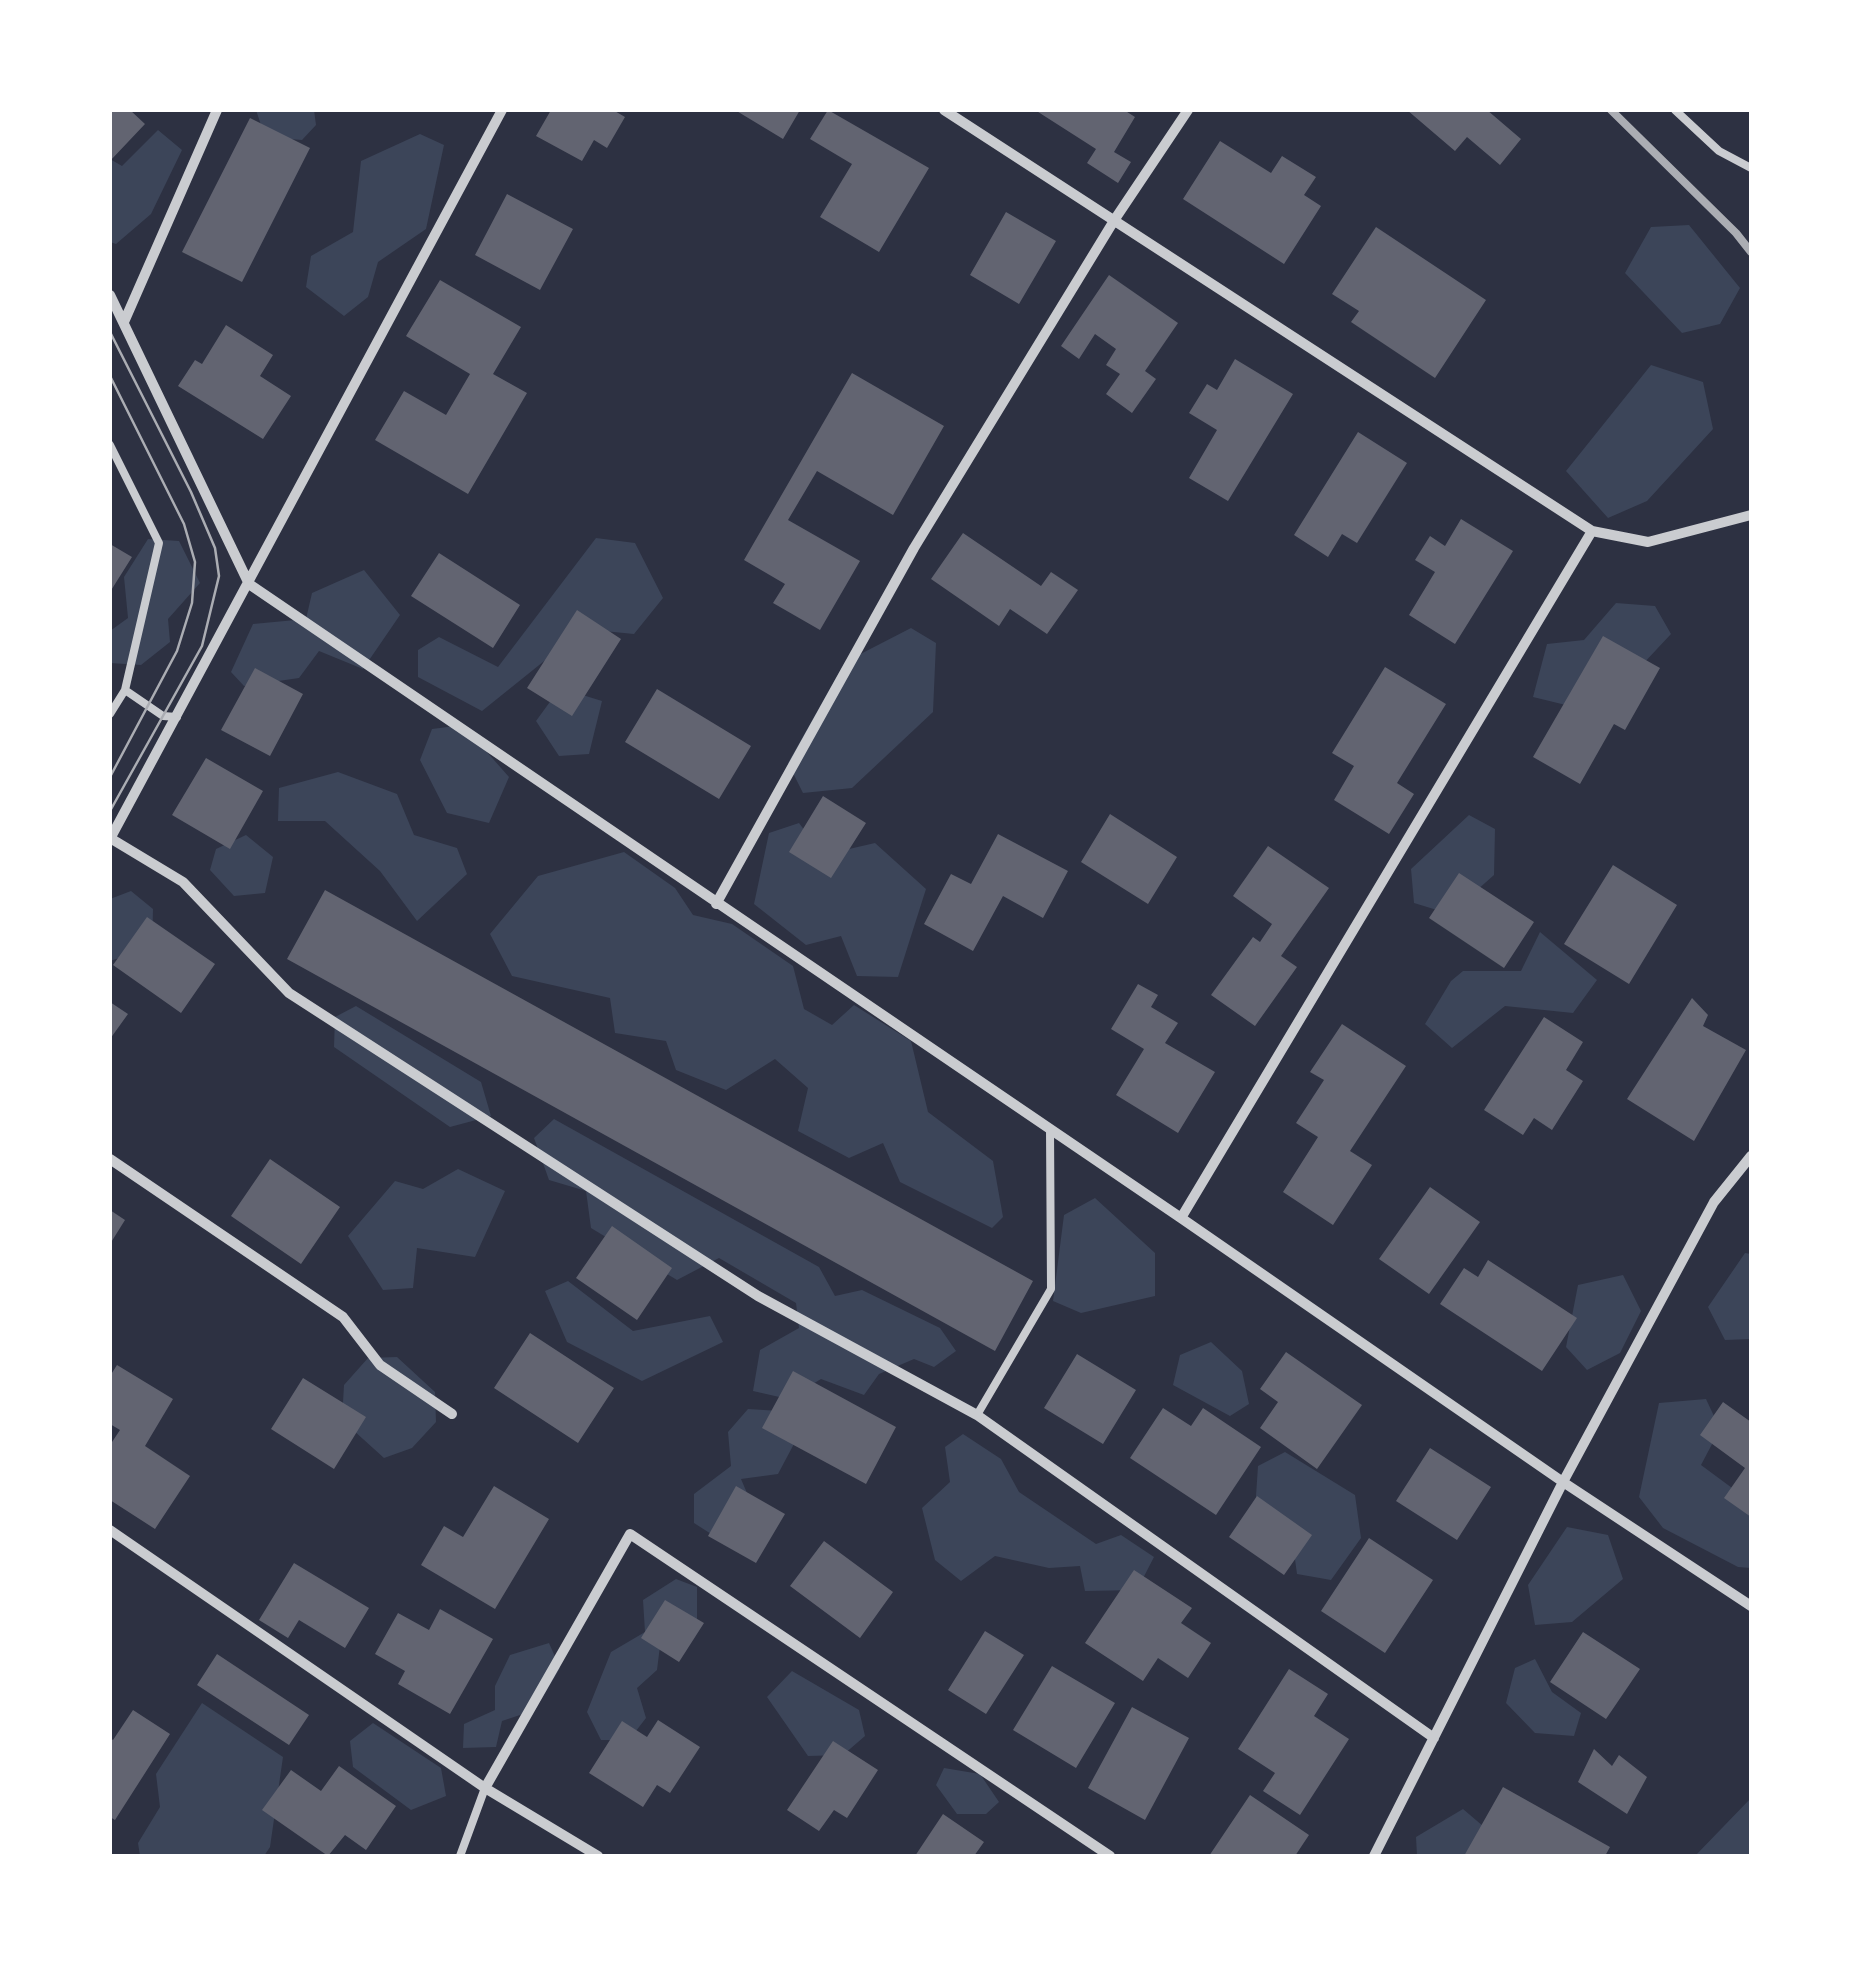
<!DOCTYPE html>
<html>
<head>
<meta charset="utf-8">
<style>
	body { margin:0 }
	#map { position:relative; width:1861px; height:1966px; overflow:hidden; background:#2d3142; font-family:Arial,sans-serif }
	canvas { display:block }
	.frame { position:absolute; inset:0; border:112px solid #fff; pointer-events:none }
</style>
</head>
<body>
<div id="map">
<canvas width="1861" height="1966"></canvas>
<div class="frame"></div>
</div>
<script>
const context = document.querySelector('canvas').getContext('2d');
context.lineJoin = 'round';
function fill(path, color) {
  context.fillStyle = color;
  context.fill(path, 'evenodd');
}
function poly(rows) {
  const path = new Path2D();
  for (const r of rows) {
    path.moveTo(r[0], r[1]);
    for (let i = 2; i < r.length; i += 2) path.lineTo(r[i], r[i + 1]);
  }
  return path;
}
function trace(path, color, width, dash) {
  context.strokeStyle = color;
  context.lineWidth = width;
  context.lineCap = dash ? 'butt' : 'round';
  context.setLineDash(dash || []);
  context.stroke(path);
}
fill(poly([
	[256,110,314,110,316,125,302,140,265,137],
	[158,130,182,150,151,214,116,244,110,242,110,159,122,166],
	[420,134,444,145,426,229,378,262,368,297,344,316,306,287,311,256,353,232,361,161],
	[1689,225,1740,288,1720,324,1682,333,1625,273,1651,227],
	[1651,365,1703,382,1713,429,1647,501,1608,518,1566,471],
	[596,538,635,543,663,598,634,634,584,629,482,711,418,677,418,650,439,637,498,667],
	[148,539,179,541,200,583,168,619,170,642,141,665,110,663,110,631,128,618,124,577],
	[364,570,400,615,363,669,319,651,299,678,244,686,231,672,253,624,306,619,312,593],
	[1616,603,1655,606,1671,634,1642,665,1574,707,1533,697,1547,644,1584,640],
	[911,628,936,643,933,712,852,788,803,793,788,763,845,662],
	[560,688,602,701,589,754,559,756,536,721],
	[463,725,509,777,489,823,447,813,420,760,432,729],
	[338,772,397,794,414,835,457,848,467,874,417,921,380,871,325,821,278,821,279,788],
	[1469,815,1495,829,1494,875,1450,914,1414,903,1411,869],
	[799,823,823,855,875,843,926,889,898,977,857,976,841,936,806,945,754,904,769,833],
	[246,835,273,857,265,893,234,896,210,870,216,849],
	[624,852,675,888,693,915,732,924,793,966,804,1009,832,1025,854,1005,911,1041,928,1112,993,1161,1003,1217,992,1228,900,1182,883,1143,849,1158,798,1131,808,1088,775,1059,726,1090,676,1070,666,1041,615,1033,610,998,512,976,490,934,538,876],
	[131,891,153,909,152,947,110,961,110,899],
	[1540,932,1597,980,1573,1013,1505,1006,1452,1048,1425,1024,1451,981,1463,971,1521,971],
	[356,1006,481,1082,491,1116,450,1127,334,1047,335,1017],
	[554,1119,819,1267,835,1296,862,1290,940,1328,956,1351,934,1367,914,1359,879,1374,864,1395,821,1379,788,1399,753,1391,760,1350,799,1328,796,1303,719,1258,677,1280,591,1228,586,1191,549,1180,534,1138],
	[458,1169,505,1191,475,1257,417,1248,413,1288,383,1290,348,1236,395,1181,423,1189],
	[1095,1198,1155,1253,1155,1296,1081,1313,1053,1301,1064,1215],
	[1745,1253,1751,1254,1751,1339,1725,1340,1708,1307],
	[1623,1275,1641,1311,1620,1353,1587,1370,1566,1347,1578,1285],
	[568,1281,633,1331,710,1316,723,1342,642,1381,567,1342,545,1291],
	[1211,1342,1242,1371,1249,1404,1230,1416,1173,1385,1180,1355],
	[397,1357,435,1392,436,1422,412,1448,384,1458,342,1420,344,1385,368,1358],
	[1706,1399,1720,1429,1701,1465,1751,1502,1751,1568,1738,1567,1663,1528,1639,1497,1659,1403],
	[748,1409,780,1411,795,1442,778,1474,741,1479,753,1507,719,1539,694,1523,694,1494,731,1466,728,1432],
	[963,1434,1001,1459,1019,1492,1096,1544,1121,1535,1154,1557,1137,1590,1085,1591,1080,1566,1049,1568,995,1556,961,1581,935,1560,922,1508,950,1482,945,1447],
	[1285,1452,1355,1495,1361,1538,1331,1580,1297,1574,1291,1530,1255,1511,1258,1466],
	[1567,1527,1608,1535,1623,1579,1572,1622,1535,1625,1528,1585],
	[676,1579,697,1587,697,1624,661,1638,657,1670,637,1688,646,1718,629,1740,601,1740,587,1712,611,1652,645,1632,643,1600],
	[549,1643,560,1668,535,1710,502,1721,496,1747,463,1748,464,1724,495,1710,495,1686,510,1655],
	[1535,1659,1552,1692,1581,1713,1574,1736,1535,1733,1506,1703,1515,1668],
	[792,1671,859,1710,865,1736,843,1755,808,1756,767,1697],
	[202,1703,283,1757,270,1847,264,1856,140,1856,138,1843,160,1807,156,1774],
	[373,1723,441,1768,446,1796,411,1810,353,1767,350,1741],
	[944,1768,980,1774,999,1802,986,1814,957,1814,936,1785],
	[1751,1798,1751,1856,1695,1856],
	[1463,1809,1497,1838,1498,1856,1417,1856,1416,1837]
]), '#3c4559');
fill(poly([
	[110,110,130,110,145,124,110,161],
	[551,110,613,110,625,117,607,148,594,140,582,161,536,136],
	[735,110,800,110,783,139],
	[828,110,929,168,879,252,820,217,852,164,810,139],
	[1035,110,1124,110,1135,117,1114,152,1131,162,1118,183,1087,163,1096,149],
	[1407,110,1487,110,1521,139,1500,165,1467,137,1455,151],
	[250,118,310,148,242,282,182,252],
	[1220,141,1271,173,1282,156,1316,177,1304,195,1321,206,1284,264,1183,199],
	[507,194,573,229,540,290,475,255],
	[1006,212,1056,241,1019,304,970,275],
	[1376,227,1486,300,1435,378,1351,322,1359,311,1332,294],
	[1109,275,1178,323,1145,371,1156,379,1132,413,1106,394,1120,374,1106,365,1116,349,1095,334,1079,359,1061,346],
	[440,280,521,327,493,374,527,393,468,494,375,440,404,391,446,415,470,374,406,336],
	[226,325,273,355,260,376,291,396,263,439,178,386,195,360,202,364],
	[1235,359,1293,394,1228,501,1189,478,1217,430,1189,413,1207,384,1217,390],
	[852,373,944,426,893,515,817,471,788,520,860,561,820,630,773,603,785,584,744,560],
	[1358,432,1407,463,1357,543,1342,534,1328,557,1294,535],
	[1461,519,1513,551,1455,644,1409,615,1435,572,1415,560,1430,536,1445,546],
	[963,533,1041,586,1051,572,1078,590,1047,634,1010,609,999,626,931,579],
	[110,544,132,557,110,592],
	[439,553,520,605,493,648,411,596],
	[577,610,621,639,572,716,527,688],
	[1603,636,1660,668,1625,730,1614,724,1580,784,1533,757],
	[1385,667,1446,704,1397,783,1414,794,1389,834,1334,800,1354,766,1332,753],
	[255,668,303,694,270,756,221,730],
	[657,689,751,746,719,799,625,742],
	[206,758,263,791,230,849,172,815],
	[823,796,866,823,831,878,789,852],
	[1110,814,1177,857,1148,904,1081,862],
	[998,834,1068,871,1043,918,1003,896,973,951,924,924,951,874,971,884],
	[1268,846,1329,888,1281,956,1297,967,1255,1026,1211,995,1253,937,1260,942,1272,924,1233,896],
	[1613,865,1677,905,1629,984,1564,944],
	[1459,873,1534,922,1504,968,1429,918],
	[325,890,1033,1281,995,1351,287,959],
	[147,917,215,964,181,1013,113,965],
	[1138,984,1158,995,1151,1007,1178,1023,1165,1043,1215,1072,1178,1133,1116,1095,1144,1049,1111,1029],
	[1692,998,1708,1015,1703,1026,1746,1050,1694,1141,1627,1099],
	[110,1002,128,1014,110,1039],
	[1544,1017,1583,1042,1566,1070,1583,1081,1552,1130,1534,1118,1523,1135,1484,1110],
	[1342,1024,1406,1066,1350,1151,1372,1165,1333,1225,1283,1192,1318,1137,1296,1123,1324,1080,1310,1072],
	[270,1159,340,1207,301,1264,231,1216],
	[1430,1187,1480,1222,1429,1294,1379,1259],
	[110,1210,125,1220,110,1244],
	[612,1226,672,1268,637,1320,576,1278],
	[1488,1260,1577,1318,1542,1371,1440,1304,1464,1268,1478,1277],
	[530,1333,614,1388,578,1443,494,1388],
	[1286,1352,1362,1405,1317,1469,1260,1428,1278,1402,1260,1389],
	[1077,1354,1136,1390,1103,1444,1044,1408],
	[117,1365,173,1399,145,1446,190,1476,155,1529,110,1500,110,1445,120,1430,110,1424,110,1376],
	[793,1371,896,1427,866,1484,762,1428],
	[303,1378,366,1417,334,1469,271,1429],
	[1723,1402,1751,1422,1751,1517,1724,1498,1745,1468,1700,1435],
	[1163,1408,1191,1426,1203,1408,1261,1447,1216,1515,1130,1458],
	[1430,1448,1491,1487,1457,1540,1396,1501],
	[494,1486,549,1519,495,1609,421,1565,444,1526,463,1537],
	[736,1486,785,1514,756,1563,708,1536],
	[1257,1496,1312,1535,1284,1575,1229,1537],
	[1369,1538,1433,1580,1385,1653,1321,1611],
	[824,1541,893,1592,860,1638,790,1586],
	[294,1563,369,1608,345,1648,299,1620,288,1638,259,1620],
	[1134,1570,1192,1608,1181,1623,1211,1643,1188,1678,1158,1658,1143,1681,1085,1643],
	[665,1600,704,1623,679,1662,641,1638],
	[440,1609,493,1639,450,1714,398,1684,405,1671,375,1654,398,1613,429,1630],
	[985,1631,1024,1655,986,1714,948,1690],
	[1583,1632,1640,1669,1606,1719,1550,1682],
	[217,1654,309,1715,289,1745,197,1685],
	[1052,1666,1115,1703,1076,1768,1013,1730],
	[1289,1669,1328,1694,1314,1716,1349,1739,1300,1815,1263,1791,1275,1773,1238,1749],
	[1132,1707,1189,1738,1145,1820,1088,1788],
	[133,1710,170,1734,115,1820,110,1817,110,1738,113,1740],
	[658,1720,700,1747,670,1793,657,1785,643,1807,589,1773,622,1721,647,1737],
	[833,1741,878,1770,847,1818,834,1810,819,1831,787,1810],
	[1594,1749,1612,1766,1619,1755,1647,1777,1627,1814,1578,1782],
	[339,1766,396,1806,366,1850,345,1835,328,1856,262,1810,291,1770,321,1791],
	[1503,1787,1610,1847,1605,1856,1464,1856],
	[1250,1795,1309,1835,1295,1856,1209,1856],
	[943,1814,984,1842,974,1856,915,1856]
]), '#626471');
trace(poly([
	[1675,110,1719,151,1751,168],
	[110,445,159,543,125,690,110,714],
	[125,690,163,716,177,717],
	[977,1415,1051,1289,1050,1129],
	[460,1856,485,1788]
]), '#caccd0', 8);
trace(poly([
	[944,110,1592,531,1648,542,1751,515],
	[110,295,249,584,1181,1218,1563,1482,1751,1606],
	[124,322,217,110],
	[110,838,183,882,289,993,758,1296,977,1415,1434,1738],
	[110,839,502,110],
	[716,904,914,548,1115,219,1188,110],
	[110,1159,343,1317,380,1365,452,1414],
	[1181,1218,1592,531],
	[110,1530,485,1788,598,1856],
	[485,1788,630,1534,1110,1856],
	[1374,1856,1563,1482,1714,1202,1751,1156]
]), '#caccd0', 10);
trace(poly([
	[110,332,191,492,215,548,219,576,202,646,110,811],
	[110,376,184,524,195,562,192,603,177,651,110,777]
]), '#abadb3', 2.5);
trace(poly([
	[1611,110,1736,233,1751,252]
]), '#abadb3', 8);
</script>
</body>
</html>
